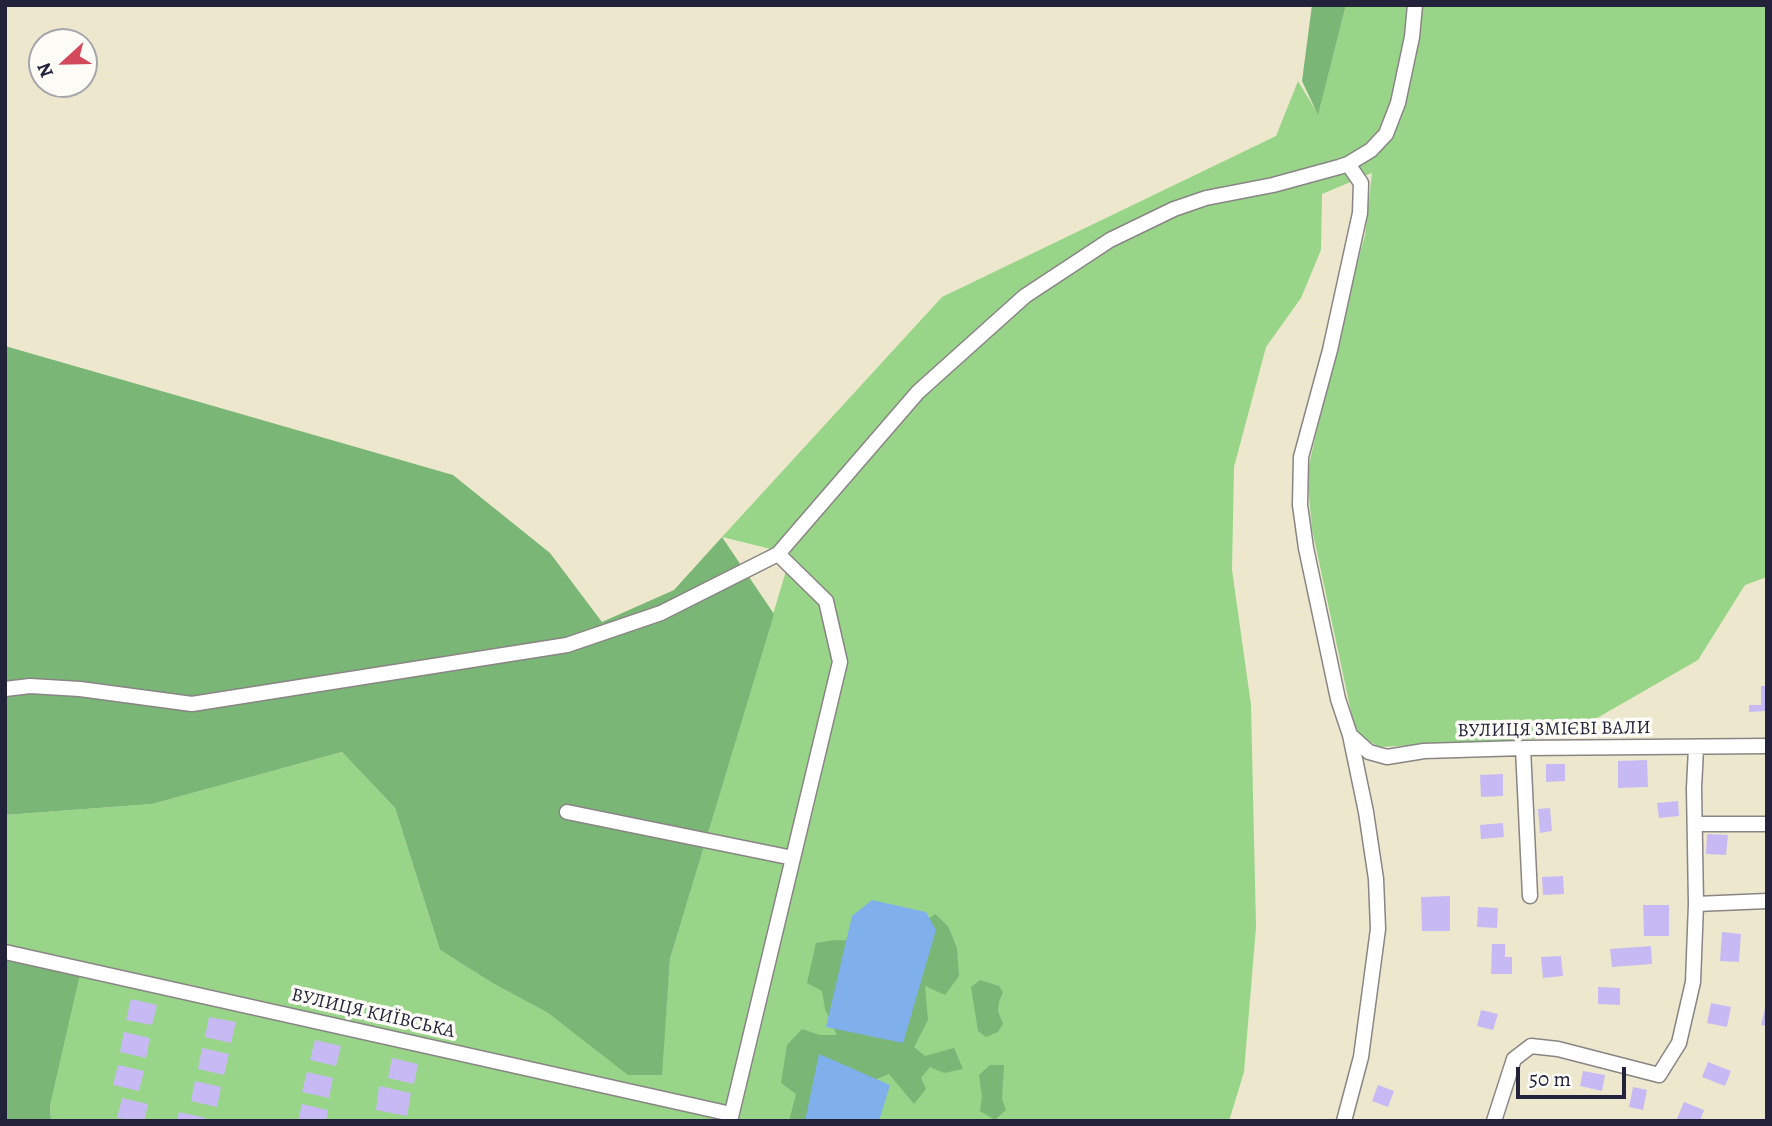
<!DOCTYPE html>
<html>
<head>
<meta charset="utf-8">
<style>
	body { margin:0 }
	#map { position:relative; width:1772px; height:1126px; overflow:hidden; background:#ede8cd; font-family:Alegreya,serif }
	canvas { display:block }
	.frame { position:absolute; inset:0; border:7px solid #22223b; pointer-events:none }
	.north { position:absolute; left:28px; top:28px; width:70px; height:70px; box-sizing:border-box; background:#fdfcf7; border:2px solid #a5a5ac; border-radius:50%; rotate:248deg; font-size:19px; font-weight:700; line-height:28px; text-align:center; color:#22223b }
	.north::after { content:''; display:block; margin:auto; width:24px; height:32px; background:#d1495b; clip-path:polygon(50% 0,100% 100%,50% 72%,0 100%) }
	.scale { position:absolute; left:1516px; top:1067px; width:110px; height:32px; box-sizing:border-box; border:4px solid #22223b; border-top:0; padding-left:9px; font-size:21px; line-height:24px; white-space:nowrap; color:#22223b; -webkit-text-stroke:5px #fdfcf7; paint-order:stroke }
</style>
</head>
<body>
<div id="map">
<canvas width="1772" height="1126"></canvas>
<div class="frame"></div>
<div class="north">N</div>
<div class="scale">50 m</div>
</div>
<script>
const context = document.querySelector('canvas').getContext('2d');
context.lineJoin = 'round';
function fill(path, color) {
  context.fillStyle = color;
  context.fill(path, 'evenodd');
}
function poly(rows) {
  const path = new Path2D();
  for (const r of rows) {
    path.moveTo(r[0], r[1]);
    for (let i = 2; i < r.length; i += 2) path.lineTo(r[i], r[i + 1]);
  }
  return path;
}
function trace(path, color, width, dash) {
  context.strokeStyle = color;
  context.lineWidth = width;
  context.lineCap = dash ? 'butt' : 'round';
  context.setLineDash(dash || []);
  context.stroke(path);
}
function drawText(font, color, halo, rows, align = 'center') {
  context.font = font + ' Alegreya,serif';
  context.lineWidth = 7;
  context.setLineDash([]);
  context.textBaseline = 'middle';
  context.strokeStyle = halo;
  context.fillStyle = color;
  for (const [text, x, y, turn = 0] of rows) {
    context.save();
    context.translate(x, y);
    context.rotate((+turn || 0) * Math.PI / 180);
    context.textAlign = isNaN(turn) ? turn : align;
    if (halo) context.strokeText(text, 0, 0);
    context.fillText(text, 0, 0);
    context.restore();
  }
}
fill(poly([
	[1346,5,1767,5,1767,577,1745,585,1698,660,1564,737,1380,747,1356,735,1312,529,1307,474,1343,314,1365,235,1372,173,1322,194,1321,250,1301,298,1266,347,1234,467,1232,570,1251,705,1256,927,1244,1072,1229,1121,51,1121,50,1105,5,953,5,815,152,804,342,752,395,808,440,950,494,984,548,1013,628,1074,661,1075,670,959,791,554,722,537,942,297,1276,136,1298,81,1318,114]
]), '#99d589');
fill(poly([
	[1312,5,1346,5,1318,115,1302,81],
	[5,346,453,475,550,553,602,622,674,590,722,537,774,614,670,959,662,1075,628,1075,548,1013,494,984,440,950,395,808,342,752,152,804,5,815],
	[935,914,948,926,957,948,959,976,945,995,925,986,928,1020,914,1047,925,1056,954,1048,963,1069,944,1073,930,1067,921,1078,926,1089,914,1104,889,1074,877,1079,869,1101,868,1121,789,1121,796,1094,781,1083,787,1045,802,1029,820,1035,837,1035,825,1009,822,991,807,983,816,943,835,940,859,941,911,931],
	[5,953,80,974,50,1105,51,1121,5,1121],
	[980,980,999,986,1003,992,999,1002,998,1011,1003,1024,998,1032,986,1037,978,1031,971,987],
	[990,1065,1004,1065,1002,1099,1006,1110,995,1120,980,1111,982,1096,979,1075]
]), '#7ab675');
fill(poly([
	[872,900,926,912,936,930,903,1043,826,1027,852,916],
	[819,1054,890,1085,879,1121,805,1121]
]), '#7fb0eb');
fill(poly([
	[1761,686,1767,686,1767,711,1749,712,1749,705,1761,705],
	[1647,760,1648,787,1618,788,1618,761],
	[1546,764,1565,764,1565,781,1546,782],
	[1503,774,1503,796,1481,797,1480,775],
	[1678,801,1679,816,1659,818,1657,803],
	[1550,808,1552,831,1540,833,1538,809],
	[1503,823,1504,837,1481,839,1480,825],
	[1707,834,1728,835,1726,855,1706,854],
	[1563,876,1564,894,1543,895,1542,877],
	[1450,896,1450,931,1422,931,1421,897],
	[1643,905,1669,905,1669,936,1644,936],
	[1478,907,1498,908,1497,928,1477,927],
	[1722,932,1741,934,1739,962,1720,961],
	[1492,944,1505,944,1505,957,1512,957,1512,974,1491,974],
	[1651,946,1652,964,1612,967,1610,949],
	[1561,956,1563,976,1543,978,1541,957],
	[1598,987,1620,988,1620,1005,1598,1004],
	[131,999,157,1005,152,1025,126,1020],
	[1711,1003,1731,1007,1727,1027,1707,1023],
	[1766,1004,1767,1004,1767,1026,1761,1025],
	[1481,1010,1498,1014,1493,1030,1477,1026],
	[209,1017,236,1022,231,1043,205,1037],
	[124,1032,150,1038,146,1058,120,1052],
	[315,1040,341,1046,336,1066,310,1060],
	[202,1048,229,1054,224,1075,198,1069],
	[392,1058,418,1064,414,1084,388,1078],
	[1708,1062,1731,1071,1725,1086,1702,1077],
	[118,1065,144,1071,139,1091,113,1085],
	[1583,1071,1605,1075,1602,1091,1580,1086],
	[307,1072,333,1078,329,1098,302,1092],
	[195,1081,221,1087,217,1107,191,1101],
	[1378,1085,1394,1091,1388,1107,1372,1101],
	[379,1086,411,1093,407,1116,376,1110],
	[1633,1087,1647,1090,1643,1110,1629,1107],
	[122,1098,148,1104,144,1121,117,1118],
	[1684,1102,1704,1110,1700,1121,1676,1121],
	[302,1104,328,1110,326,1121,298,1121],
	[179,1112,206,1118,205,1121,177,1121]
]), '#c7baf4');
const minor = poly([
	[5,689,30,686,80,689,192,704,567,645,661,613,778,554,918,392,1025,296,1110,240,1174,209,1206,198,1273,185,1339,167,1348,164,1371,150,1386,134,1398,103,1412,37,1415,5],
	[1350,735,1369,752,1387,757,1424,751,1523,748,1767,746],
	[1523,748,1530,896],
	[567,812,793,858],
	[1695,824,1767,824],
	[1696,904,1767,901],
	[5,952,731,1114],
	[730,1121,840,662,826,601,778,554],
	[1344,1121,1361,1057,1378,929,1376,879,1366,812,1350,735,1338,699,1306,548,1300,505,1301,457,1330,350,1360,213,1361,183,1348,164],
	[1494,1121,1514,1059,1531,1046,1558,1049,1659,1075,1679,1043,1693,982,1696,904,1694,788,1696,748]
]);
trace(minor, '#888584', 17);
trace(minor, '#fff', 14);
drawText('19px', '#22223b', '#fdfcf7', [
	["ВУЛИЦЯ ЗМІЄВІ ВАЛИ",1554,730,-1],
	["ВУЛИЦЯ КИЇВСЬКА",373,1014,13]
]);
</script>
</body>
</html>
